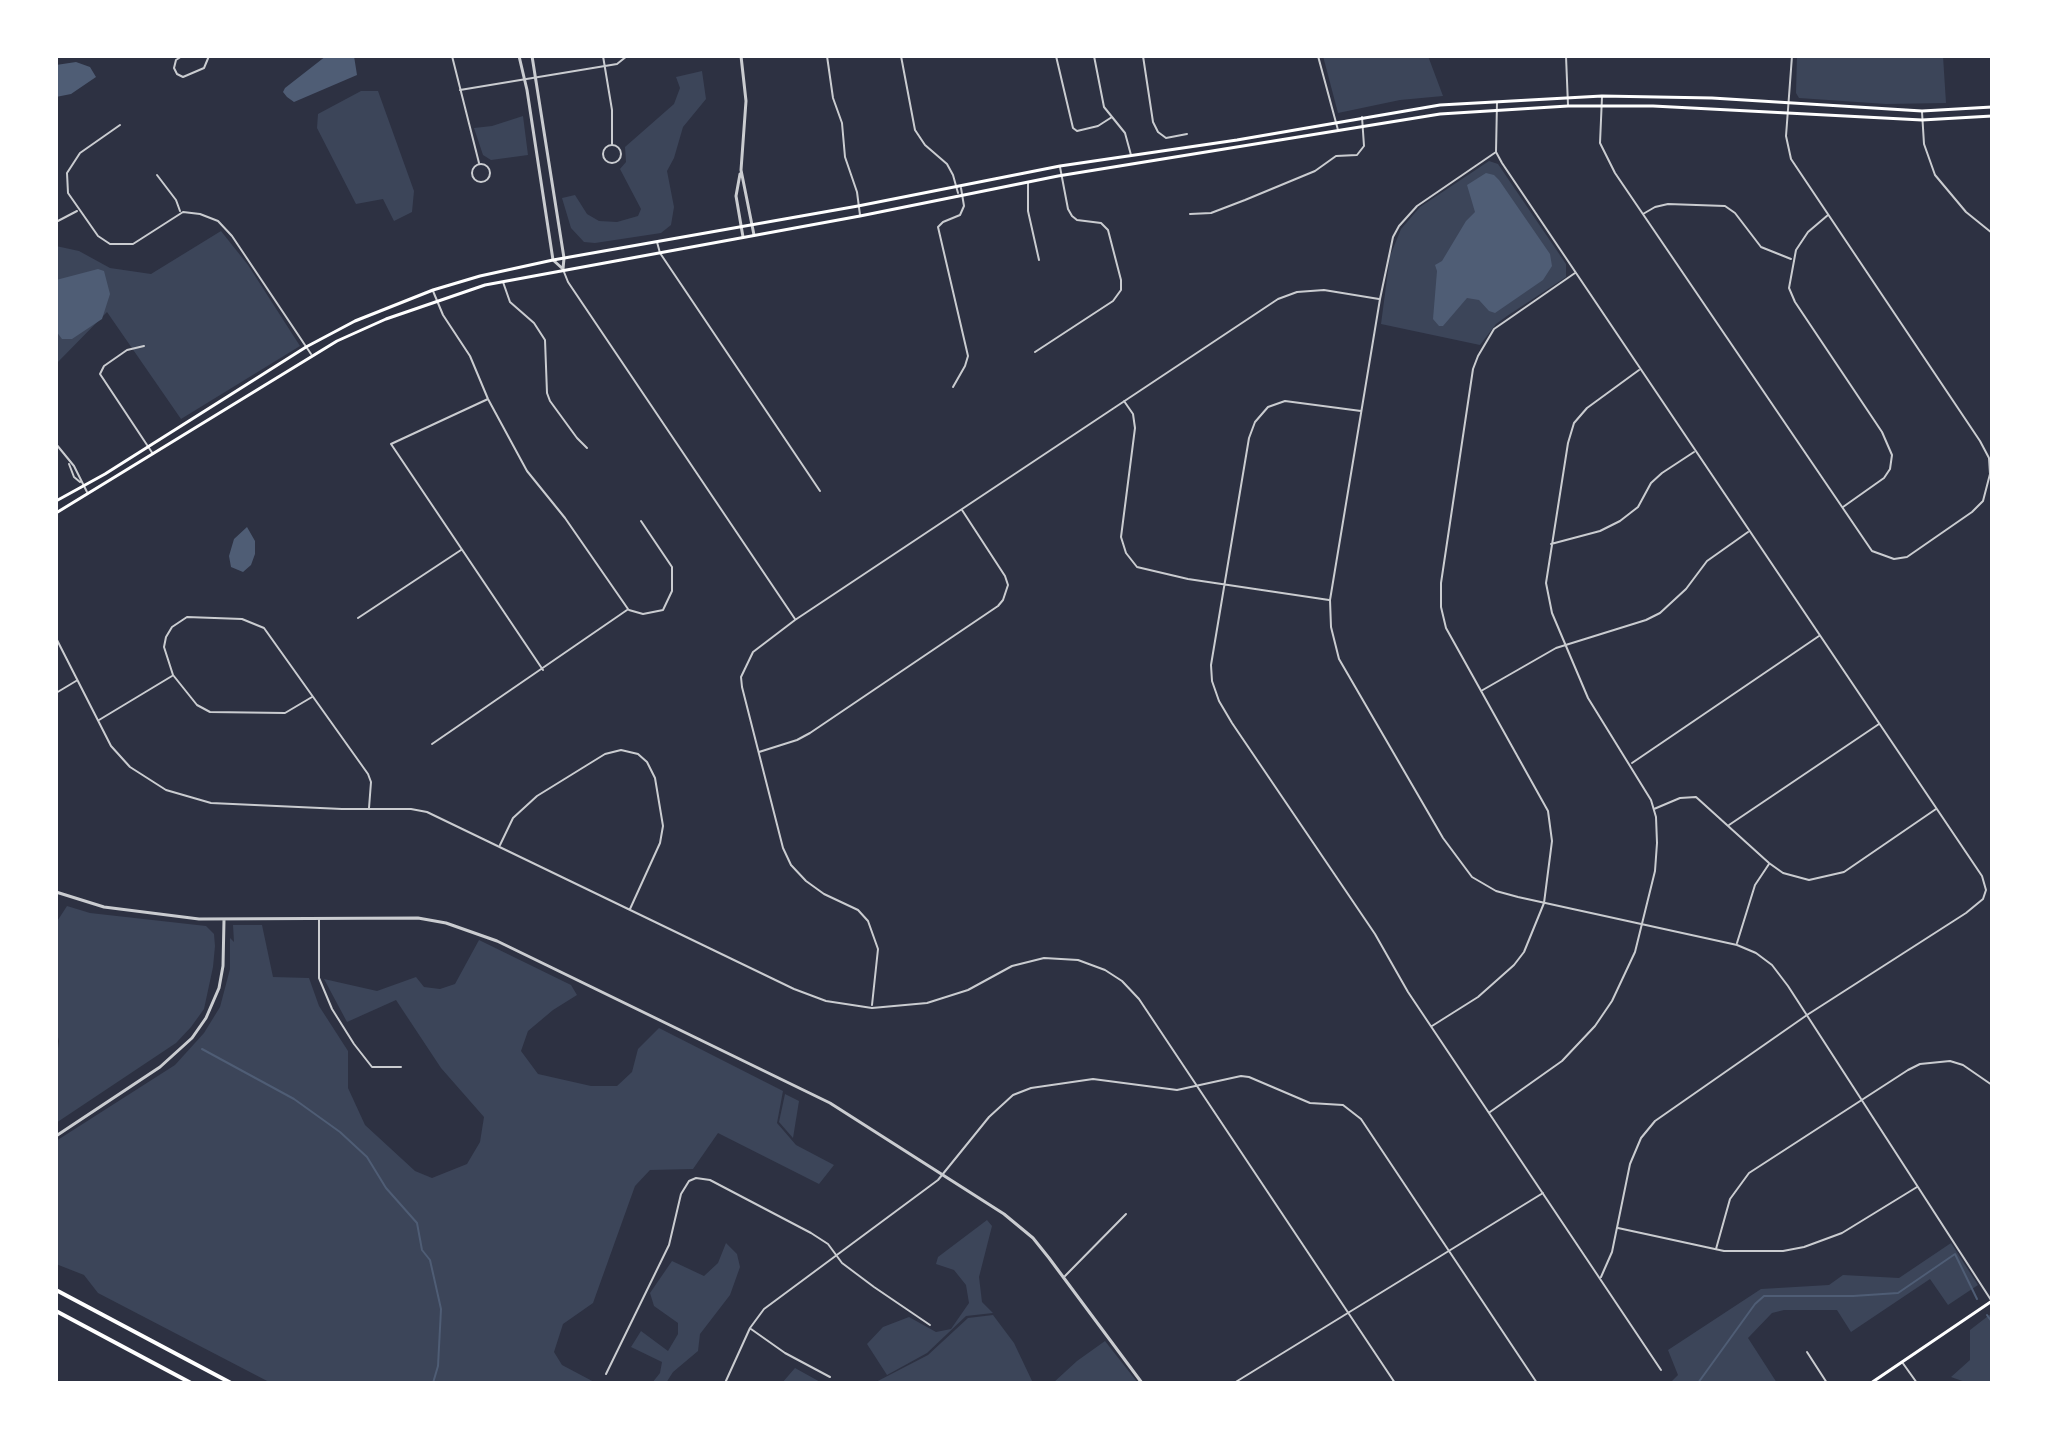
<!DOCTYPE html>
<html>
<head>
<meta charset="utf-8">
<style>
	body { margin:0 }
	#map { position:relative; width:2048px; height:1439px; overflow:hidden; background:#2d3142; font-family:"Public Sans",sans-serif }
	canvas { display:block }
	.frame { position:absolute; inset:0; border:58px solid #fff; pointer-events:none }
</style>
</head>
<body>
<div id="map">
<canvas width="2048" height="1439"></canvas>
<div class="frame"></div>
</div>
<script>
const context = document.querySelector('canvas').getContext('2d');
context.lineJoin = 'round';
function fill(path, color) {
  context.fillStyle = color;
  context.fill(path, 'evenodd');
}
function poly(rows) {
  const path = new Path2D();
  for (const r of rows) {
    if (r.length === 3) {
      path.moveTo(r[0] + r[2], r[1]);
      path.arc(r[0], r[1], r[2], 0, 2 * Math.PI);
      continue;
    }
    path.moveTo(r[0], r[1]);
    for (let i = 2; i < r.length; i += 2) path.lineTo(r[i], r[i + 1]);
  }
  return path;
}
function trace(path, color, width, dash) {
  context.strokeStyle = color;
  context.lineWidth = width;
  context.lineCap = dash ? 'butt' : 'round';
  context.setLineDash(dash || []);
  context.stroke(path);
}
fill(poly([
	[1323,56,1428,56,1443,96,1400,100,1338,113],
	[1797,56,1943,56,1946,103,1886,104,1799,98,1796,93],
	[702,71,706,99,683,127,674,158,667,171,674,207,671,225,661,233,595,243,584,242,571,228,562,198,575,195,587,214,599,221,617,222,638,216,641,209,620,169,626,162,625,147,674,104,680,88,676,77],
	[361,91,378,91,414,191,412,212,394,221,383,199,356,204,317,128,318,114],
	[523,116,528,155,491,160,483,155,474,128,492,126],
	[1489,161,1498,164,1566,264,1566,277,1507,316,1496,324,1480,345,1381,324,1390,256,1401,229,1420,207],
	[221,231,248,265,300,346,181,419,107,312,56,364,56,246,79,251,110,268,151,274],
	[67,906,90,913,206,926,214,934,215,946,213,967,204,1009,191,1027,176,1043,56,1123,56,1064,59,1041,56,1029,56,923],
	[233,925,262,925,273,977,309,978,319,1006,348,1051,348,1088,365,1125,415,1171,432,1178,467,1164,480,1142,484,1117,441,1068,396,1000,347,1022,324,979,377,991,416,977,424,987,440,989,455,984,479,940,571,985,577,995,553,1010,528,1031,521,1051,538,1074,591,1086,617,1086,632,1072,638,1049,659,1028,783,1091,777,1123,796,1145,834,1165,819,1184,718,1133,693,1169,650,1170,635,1186,593,1303,563,1324,554,1352,562,1365,596,1383,271,1383,98,1293,84,1275,56,1264,56,1141,175,1065,204,1033,220,1007,230,969,230,938,234,942],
	[785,1094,799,1101,793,1138,779,1122],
	[987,1220,992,1226,979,1277,982,1302,993,1313,966,1316,927,1353,887,1375,867,1344,883,1327,909,1317,936,1332,951,1329,969,1303,966,1285,954,1270,936,1264,938,1257],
	[726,1243,737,1254,740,1267,730,1295,700,1334,698,1351,673,1372,666,1383,652,1383,660,1373,662,1362,631,1347,641,1331,668,1351,678,1334,678,1323,654,1306,650,1293,672,1261,704,1276,718,1263],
	[1951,1243,1978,1285,1948,1305,1930,1279,1851,1332,1837,1310,1784,1310,1772,1313,1748,1338,1777,1383,1670,1383,1678,1375,1668,1350,1761,1289,1829,1285,1843,1275,1899,1278],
	[1992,1313,1992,1383,1968,1383,1951,1377,1970,1360,1970,1330],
	[993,1315,1014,1343,1033,1383,874,1383,928,1355,968,1318],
	[1105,1341,1138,1383,1053,1383,1077,1361],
	[795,1368,822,1383,782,1383]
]), '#3c4559');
fill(poly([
	[326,56,354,56,357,75,294,102,287,97,283,92,285,88],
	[76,62,90,67,96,77,71,94,56,97,56,65],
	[1486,173,1494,175,1499,180,1550,254,1552,266,1543,280,1495,313,1489,311,1479,300,1467,298,1443,326,1439,326,1433,319,1437,271,1435,265,1442,261,1466,221,1475,212,1467,185],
	[98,269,104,271,110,294,102,319,72,339,62,339,56,331,56,280],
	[247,527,255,541,255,554,251,565,243,572,231,567,229,556,234,539]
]), '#4f5d75');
trace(poly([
	[202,1049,294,1099,340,1132,367,1157,386,1188,417,1223,422,1250,430,1260,441,1309,438,1366,433,1383],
	[1987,1315,1992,1322],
	[1698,1383,1755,1304,1764,1296,1853,1296,1898,1293,1955,1254,1977,1299]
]), '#4f5d75', 2);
trace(poly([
	[182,56,176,60,174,68,177,74,183,77,204,68,209,56],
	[452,56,479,163],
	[603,56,612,110,612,145],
	[827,56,833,98,842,123,845,157,857,192,860,215],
	[901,56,915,130,925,145,947,164,953,175,958,193],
	[1056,56,1073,128,1077,131,1098,126,1112,117],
	[1094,56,1104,107,1125,133,1131,155],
	[1143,56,1153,122,1158,132,1166,138,1187,134],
	[1318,56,1338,130],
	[1566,56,1568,105],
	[460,90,617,64,627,56],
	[1602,97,1600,143,1615,173,1872,551,1894,559,1907,557,1972,512,1983,501,1990,474,1989,458,1980,441,1791,159,1786,136,1792,56],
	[1497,102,1496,152,1502,163,1982,876,1986,890,1983,899,1966,913,1807,1015,1655,1121,1641,1138,1630,1164,1612,1252,1601,1277],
	[1922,112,1924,144,1935,175,1966,212,1992,233],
	[120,125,80,153,67,173,68,193,98,236,110,244,133,244,183,212,200,214,218,221,232,236,311,354],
	[612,154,9],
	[1496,152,1417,206,1399,226,1393,237,1380,299,1330,600,1331,627,1339,659,1443,838,1472,877,1496,891,1518,897,1737,945,1756,953,1772,965,1788,986,1991,1300],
	[481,173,9],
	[157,175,176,200,180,211],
	[1028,183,1028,211,1039,260],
	[1190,214,1211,213,1245,200,1315,171,1336,156,1357,155,1364,146,1362,117],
	[1643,214,1655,207,1668,204,1725,206,1735,213,1761,247,1791,259],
	[1828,215,1808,232,1796,250,1789,288,1795,302,1882,432,1892,455,1890,469,1884,478,1843,507],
	[56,222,77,211],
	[657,242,660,253,820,491],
	[564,272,568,282,795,619],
	[503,282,510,302,534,323,545,340,547,393,550,401,577,438,587,448],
	[433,291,443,315,470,356,488,399,527,471,565,518,628,609],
	[144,346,127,350,104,366,100,374,153,454],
	[1035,352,1113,301,1121,290,1121,280,1108,230,1101,223,1077,220,1072,216,1068,209,1060,167],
	[953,387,965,366,968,356,938,227,943,222,960,215,964,206,961,188],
	[488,399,391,444,543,670],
	[1124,401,1133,414,1135,428,1121,537,1126,553,1137,567,1188,579,1329,600],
	[1361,411,1285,401,1268,407,1255,422,1249,438,1211,665,1212,681,1219,701,1232,723,1375,934,1408,992,1661,1370],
	[56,444,74,466,87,492],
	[69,464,74,477,80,482],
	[1551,544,1600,531,1620,521,1638,507,1651,483,1662,473,1694,452],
	[629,610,643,614,663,610,672,591,672,567,641,521],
	[358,618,461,550],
	[56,638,111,746,130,767,166,790,211,803,342,809,411,809,427,812,794,989,826,1001,872,1008,927,1003,968,990,1012,966,1044,958,1078,960,1105,970,1122,981,1139,999,1395,1383],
	[1481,691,1556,648,1646,620,1660,613,1686,589,1707,561,1748,532],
	[56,693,76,681],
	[312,697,285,713,210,712,197,705,173,675,164,647,166,637,172,627,187,617,242,619,264,628,368,774,371,782,369,808],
	[99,720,172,676],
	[432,744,627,610],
	[759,752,797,740,810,733,998,606,1003,600,1008,585,1005,576,962,510],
	[1632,763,1819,636],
	[1654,809,1680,798,1696,797,1769,863,1783,873,1809,880,1844,872,1936,809],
	[1729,825,1879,724],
	[500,845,513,818,537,796,605,754,621,750,638,754,647,762,655,778,663,826,660,843,630,909],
	[319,920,319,978,332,1009,354,1044,372,1067,401,1067],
	[1737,943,1755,885,1769,864],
	[872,1005,878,949,868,921,858,910,824,894,806,881,791,865,783,848,742,687,741,677,753,652,795,620,1278,299,1297,292,1324,290,1379,299],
	[1432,1026,1478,997,1514,965,1524,952,1544,903,1552,841,1548,811,1446,628,1441,607,1441,583,1473,369,1478,356,1494,329,1575,273],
	[1490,1112,1562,1061,1595,1026,1612,1001,1635,952,1655,871,1657,843,1656,817,1651,800,1588,698,1552,613,1546,583,1568,443,1574,423,1587,408,1639,370],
	[1618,1228,1724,1251,1783,1251,1804,1247,1842,1233,1917,1187],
	[1716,1249,1730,1199,1749,1173,1908,1070,1920,1064,1950,1061,1963,1065,1992,1085],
	[1065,1276,1126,1214],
	[751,1329,785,1353,830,1377],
	[1807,1352,1827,1383],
	[1902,1362,1917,1383],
	[606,1374,669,1245,681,1194,689,1181,696,1178,710,1180,811,1233,828,1244,842,1263,874,1287,930,1325],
	[725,1383,750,1328,764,1309,938,1180,989,1117,1013,1095,1031,1088,1093,1079,1177,1090,1241,1076,1249,1077,1310,1103,1343,1105,1361,1119,1537,1383],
	[1234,1383,1543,1193]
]), '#caccd0', 2);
trace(poly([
	[519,56,527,90,553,260,563,269],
	[532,56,564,258,563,269],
	[741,56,746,101,741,170,754,235],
	[740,174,736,196,743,237],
	[56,892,104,907,199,919,418,918,446,923,497,941,830,1103,1004,1214,1033,1238,1049,1258,1142,1383],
	[56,1136,160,1067,192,1038,206,1018,219,988,223,966,224,920]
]), '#caccd0', 3);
trace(poly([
	[1871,1383,1992,1301]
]), '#fff', 3);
trace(poly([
	[56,501,105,474,306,347,355,321,433,290,480,276,553,260,858,206,1060,166,1237,140,1440,105,1602,96,1712,98,1922,111,1992,107],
	[56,513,337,341,386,319,485,285,860,216,1058,176,1440,114,1568,106,1653,106,1922,120,1992,116]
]), '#fff', 3);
trace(poly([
	[56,1290,231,1383],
	[56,1311,191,1383]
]), '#fff', 4);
</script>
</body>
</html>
